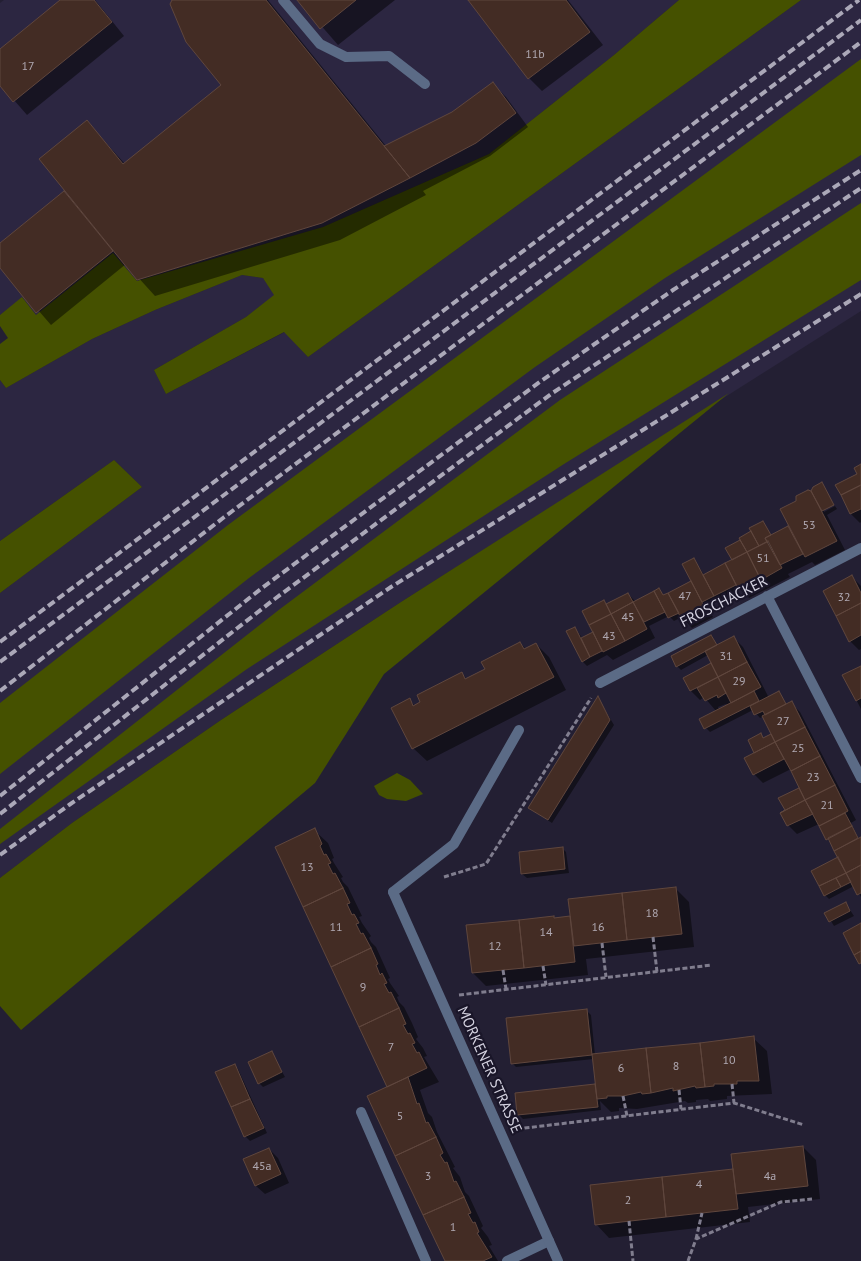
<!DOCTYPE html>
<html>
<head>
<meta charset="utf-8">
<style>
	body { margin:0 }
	canvas { display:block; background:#231f33 }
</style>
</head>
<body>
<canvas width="861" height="1261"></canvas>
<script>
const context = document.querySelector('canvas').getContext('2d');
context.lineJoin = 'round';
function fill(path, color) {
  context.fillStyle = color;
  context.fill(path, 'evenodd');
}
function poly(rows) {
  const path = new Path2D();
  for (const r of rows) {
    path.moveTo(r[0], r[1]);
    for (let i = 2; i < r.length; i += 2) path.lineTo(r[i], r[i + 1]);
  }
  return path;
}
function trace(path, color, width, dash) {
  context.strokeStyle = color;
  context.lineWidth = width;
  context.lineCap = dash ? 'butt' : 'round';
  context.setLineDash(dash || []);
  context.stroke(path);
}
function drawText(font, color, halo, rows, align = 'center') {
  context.font = font + ' "PT Sans",sans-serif';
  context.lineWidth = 4.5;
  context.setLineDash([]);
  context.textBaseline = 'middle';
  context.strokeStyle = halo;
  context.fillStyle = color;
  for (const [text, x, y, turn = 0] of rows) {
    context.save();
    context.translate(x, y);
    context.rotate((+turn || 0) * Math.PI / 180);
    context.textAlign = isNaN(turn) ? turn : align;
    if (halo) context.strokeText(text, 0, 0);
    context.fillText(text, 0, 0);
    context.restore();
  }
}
fill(poly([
	[4,0,679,0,614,55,489,154,323,227,136,281,112,253,36,316,22,298,0,315,0,3],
	[801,0,861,0,861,311,401,602,221,720,72,823,0,878,0,593,142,487,114,460,0,541,0,380,6,388,92,339,155,310,242,275,263,278,275,295,246,317,154,370,166,394,285,332,308,357]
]), '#2c2641');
fill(poly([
	[679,0,801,0,308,357,284,332,166,394,154,370,246,317,274,295,263,278,242,275,155,310,92,339,6,388,0,380,0,344,8,338,0,326,0,315,22,297,36,315,113,253,137,281,323,227,489,154,614,55],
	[861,59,861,155,665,278,535,367,249,578,0,774,0,703,228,525],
	[861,203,861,280,564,464,247,669,0,844,0,829,280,609,560,400],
	[729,393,384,674,315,783,21,1030,0,1006,0,878,72,823,221,720,401,602],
	[114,460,142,487,0,593,0,541],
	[397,773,410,780,423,794,406,801,387,799,379,795,374,786]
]), '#455100');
fill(poly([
	[62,0,95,0,124,36,27,115,0,84,0,50],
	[173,0,268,0,386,146,452,113,493,84,506,97,528,127,490,156,423,191,426,195,340,240,155,296,126,264,51,325,0,266,0,244,64,193,72,200,73,199,87,122,125,164,223,86],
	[299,0,395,0,338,45],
	[469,0,568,0,603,45,542,91,529,78],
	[861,465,861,522,860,523,851,514,836,486,859,474],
	[822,484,834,504,824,509,824,512,835,506,837,509,827,515,845,550,815,565,812,562,788,574,790,577,749,598,740,589,707,606,713,617,692,628,682,617,674,621,669,616,649,626,655,638,613,660,607,655,587,666,583,662,568,632,575,628,583,639,592,634,604,602,607,605,628,594,636,602,659,589,664,596,693,582,694,559,704,575,734,561,727,549,742,541,763,522,772,536,790,526,797,502,811,492,815,496],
	[852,577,861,586,861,649,859,650,850,641],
	[711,637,718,646,734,638,743,647,769,698,779,693,787,705,791,703,800,712,856,820,851,823,859,839,861,838,861,897,854,886,829,899,825,895,813,872,842,863,819,824,797,834,788,825,787,811,780,799,801,788,791,769,763,783,754,774,746,759,756,753,761,735,764,739,773,734,764,716,760,718,753,710,710,732,706,728,701,719,716,711,704,697,700,700,691,691,684,678,713,664,708,655,681,670,677,666],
	[726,704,728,705,719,710,718,707],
	[520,643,526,649,536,644,549,657,566,690,427,761,413,748,409,700,415,706,461,674,467,679,486,669],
	[861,667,861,709,844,676],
	[598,698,614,725,552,823,529,808],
	[314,830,328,843,334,858,332,859,334,863,343,877,341,878,343,882,348,887,362,916,359,917,362,923,371,936,369,938,371,942,376,947,390,978,388,979,390,983,399,996,397,997,399,1002,404,1007,412,1023,418,1037,416,1039,423,1048,427,1056,424,1057,439,1082,420,1090,428,1113,432,1117,437,1132,455,1167,453,1168,460,1177,465,1192,469,1196,483,1226,481,1228,488,1237,492,1245,489,1246,498,1261,446,1261,388,1087],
	[562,848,566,852,569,873,527,878,522,874],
	[676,889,689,902,694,947,586,959,588,975,486,986,473,973,468,926,571,918],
	[846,904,854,916,834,926,826,913],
	[586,1010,591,1015,595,1055,753,1038,767,1051,772,1094,727,1096,727,1099,710,1101,708,1099,696,1100,696,1102,688,1103,685,1101,637,1109,619,1108,619,1111,611,1112,600,1101,601,1110,523,1119,519,1115,516,1094,596,1085,594,1059,516,1067,512,1063],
	[271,1052,285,1077,263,1087,259,1083],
	[234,1065,238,1069,267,1133,250,1141,246,1137,217,1073],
	[803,1147,816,1160,820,1199,748,1207,750,1222,609,1238,596,1224,735,1170],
	[269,1149,278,1158,289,1183,265,1194,256,1186]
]), '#0007');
const building = poly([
	[60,0,94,0,112,22,13,102,0,86,0,49,60,0],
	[172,0,266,0,410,178,322,223,137,280,39,159,87,120,123,164,221,85,186,42,170,4,172,0],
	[297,0,356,0,320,29,297,0],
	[468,0,566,0,590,32,528,79,468,0],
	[493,82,516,113,476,143,410,178,384,146,452,112,493,82],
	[64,191,113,251,36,313,0,268,0,243,64,191],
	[861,464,861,485,841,495,835,485,857,474,854,468,861,464],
	[822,482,834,505,822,511,811,491,813,487,822,482],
	[861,485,861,509,850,514,841,495,861,485],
	[808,490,811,491,837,541,805,557,780,509,796,501,796,496,808,490],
	[763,521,771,535,765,538,767,542,759,546,749,528,763,521],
	[788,526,803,554,780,565,765,538,788,526],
	[751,531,759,546,747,552,739,538,751,531],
	[740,540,747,552,732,560,725,548,740,540],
	[768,541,782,568,761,580,747,552,768,541],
	[747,552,761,580,739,590,725,563,747,552],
	[694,558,714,596,702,602,682,564,694,558],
	[725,563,736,585,714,596,703,575,725,563],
	[852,575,861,593,861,603,836,616,823,591,852,575],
	[691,581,705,608,682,620,668,593,691,581],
	[659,588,663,595,668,593,679,613,668,618,654,591,659,588],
	[654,591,665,612,644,622,633,602,654,591],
	[628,593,633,602,611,614,606,604,628,593],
	[604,600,611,614,589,625,582,611,604,600],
	[633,602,647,629,625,641,611,614,633,602],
	[861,603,861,635,849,642,836,616,861,603],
	[611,614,625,641,603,652,589,625,611,614],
	[575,627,590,657,582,662,566,631,575,627],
	[593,632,602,651,590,657,581,638,593,632],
	[711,635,717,645,676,667,671,656,711,635],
	[734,636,747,662,718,677,705,651,734,636],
	[520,642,524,649,536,643,554,677,412,749,391,708,410,698,413,706,420,702,417,695,462,672,465,679,485,669,481,662,520,642],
	[747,662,761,687,731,703,718,677,747,662],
	[711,663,718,677,690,691,683,678,711,663],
	[861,666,861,698,856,701,842,675,861,666],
	[718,677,726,693,718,698,717,695,705,701,697,688,718,677],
	[754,691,759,701,704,729,699,719,754,691],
	[779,691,786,704,765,715,763,711,754,715,750,706,779,691],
	[598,696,610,720,548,820,528,808,598,696],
	[792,701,805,727,775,742,762,716,792,701],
	[805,727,820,756,791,771,775,742,805,727],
	[761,733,763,738,771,734,775,742,754,753,748,740,761,733],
	[775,742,784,759,753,775,744,758,775,742],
	[820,756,835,785,805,800,791,771,820,756],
	[835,785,848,811,819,826,805,800,835,785],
	[799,788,805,800,780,813,785,810,778,798,799,788],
	[805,800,813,814,787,826,780,813,805,800],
	[845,813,852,826,826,840,819,826,845,813],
	[852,826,858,838,834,851,828,838,852,826],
	[315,828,322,844,320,846,324,855,326,854,331,863,328,864,333,874,335,873,343,888,303,907,275,847,315,828],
	[861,837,861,865,846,873,834,851,861,837],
	[563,847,565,869,521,874,519,852,563,847],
	[838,857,846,873,819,886,811,871,838,857],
	[861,865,861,893,857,895,846,873,861,865],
	[846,873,851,882,841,887,836,878,846,873],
	[836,878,841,887,824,896,819,886,836,878],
	[676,887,682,934,627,940,622,893,676,887],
	[343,888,350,903,347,904,352,915,354,914,359,923,356,924,361,934,363,933,371,948,331,967,303,907,343,888],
	[622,893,627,940,574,946,568,899,622,893],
	[846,902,850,911,829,922,824,913,846,902],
	[554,916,554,918,570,916,575,962,524,968,519,920,554,916],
	[519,920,524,968,472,973,466,925,519,920],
	[861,923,861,951,854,955,843,933,861,923],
	[371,948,378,964,376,965,380,975,382,973,387,983,384,984,389,993,391,992,399,1008,359,1027,331,967,371,948],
	[861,951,861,963,859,964,854,955,861,951],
	[399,1008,406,1024,403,1025,408,1034,410,1033,415,1043,412,1044,417,1053,419,1052,427,1068,387,1087,359,1027,399,1008],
	[587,1009,592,1055,511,1064,506,1018,587,1009],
	[754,1036,759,1081,737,1081,737,1084,714,1084,714,1086,705,1087,700,1043,754,1036],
	[700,1043,705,1087,696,1088,695,1086,673,1091,673,1088,651,1093,646,1048,700,1043],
	[646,1048,651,1093,642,1094,641,1092,623,1096,607,1096,607,1098,597,1099,592,1054,646,1048],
	[272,1051,282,1072,258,1084,248,1062,272,1051],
	[235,1064,250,1099,231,1107,215,1072,235,1064],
	[408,1077,417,1104,419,1103,426,1123,428,1122,436,1137,395,1156,367,1096,408,1077],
	[595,1084,598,1107,517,1115,515,1093,595,1084],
	[250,1099,264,1128,244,1137,231,1107,250,1099],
	[436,1137,443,1153,440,1155,445,1163,447,1162,454,1182,456,1181,464,1197,423,1215,395,1156,436,1137],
	[803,1146,808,1186,736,1194,731,1154,803,1146],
	[269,1148,281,1174,255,1186,243,1159,269,1148],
	[733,1169,738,1209,666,1217,662,1177,733,1169],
	[662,1177,666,1217,595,1225,590,1185,662,1177],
	[464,1197,471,1213,468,1214,473,1223,475,1222,479,1232,477,1233,492,1257,483,1261,445,1261,423,1215,464,1197]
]);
fill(building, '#432c24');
trace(building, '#5f463d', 1);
trace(poly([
	[444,877,486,864,591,698],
	[653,937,657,972],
	[602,943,606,977],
	[543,966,546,985],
	[503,970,506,989],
	[459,995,712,965],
	[732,1084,734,1103],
	[679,1090,681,1109],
	[623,1096,627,1116],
	[517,1129,734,1103,804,1125],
	[629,1221,633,1261],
	[696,1239,702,1213],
	[688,1261,696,1239,781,1202,812,1199]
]), '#807d8e', 3, [5, 2.5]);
trace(poly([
	[283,0,320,44,346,57,389,56,425,84],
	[393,892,454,844,519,730],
	[361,1112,426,1261],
	[507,1261,549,1241]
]), '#5b6b86', 10);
trace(poly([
	[767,596,861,778],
	[600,683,861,548],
	[393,892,558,1261]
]), '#5b6b86', 10);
trace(poly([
	[0,642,859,0],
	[0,662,861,20],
	[0,691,223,518,861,42],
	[0,796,262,588,541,381,673,290,861,170],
	[0,814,272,601,551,394,861,188],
	[0,855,69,805,391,587,861,294]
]), '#aba8b8', 4, [8, 4]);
drawText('12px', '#b0a9b2', null, [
	["11b",535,55],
	["17",28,67],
	["53",809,526],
	["51",763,559],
	["47",685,597],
	["32",844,598],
	["45",628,618],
	["43",609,637],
	["31",726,657],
	["29",739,682],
	["27",783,722],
	["25",798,749],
	["23",813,778],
	["21",827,806],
	["13",307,868],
	["18",652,914],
	["11",336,928],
	["16",598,928],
	["14",546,933],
	["12",495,947],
	["9",363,988],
	["7",391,1048],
	["10",729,1061],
	["8",676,1067],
	["6",621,1069],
	["5",400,1117],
	["45a",262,1167],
	["3",428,1177],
	["4a",770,1177],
	["4",699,1185],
	["2",628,1201],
	["1",453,1228]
]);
drawText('15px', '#d5d3e1', '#1a1629', [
	["FROSCHACKER",724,602,-27],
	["MORKENER STRASSE",489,1070,66]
]);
</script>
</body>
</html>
